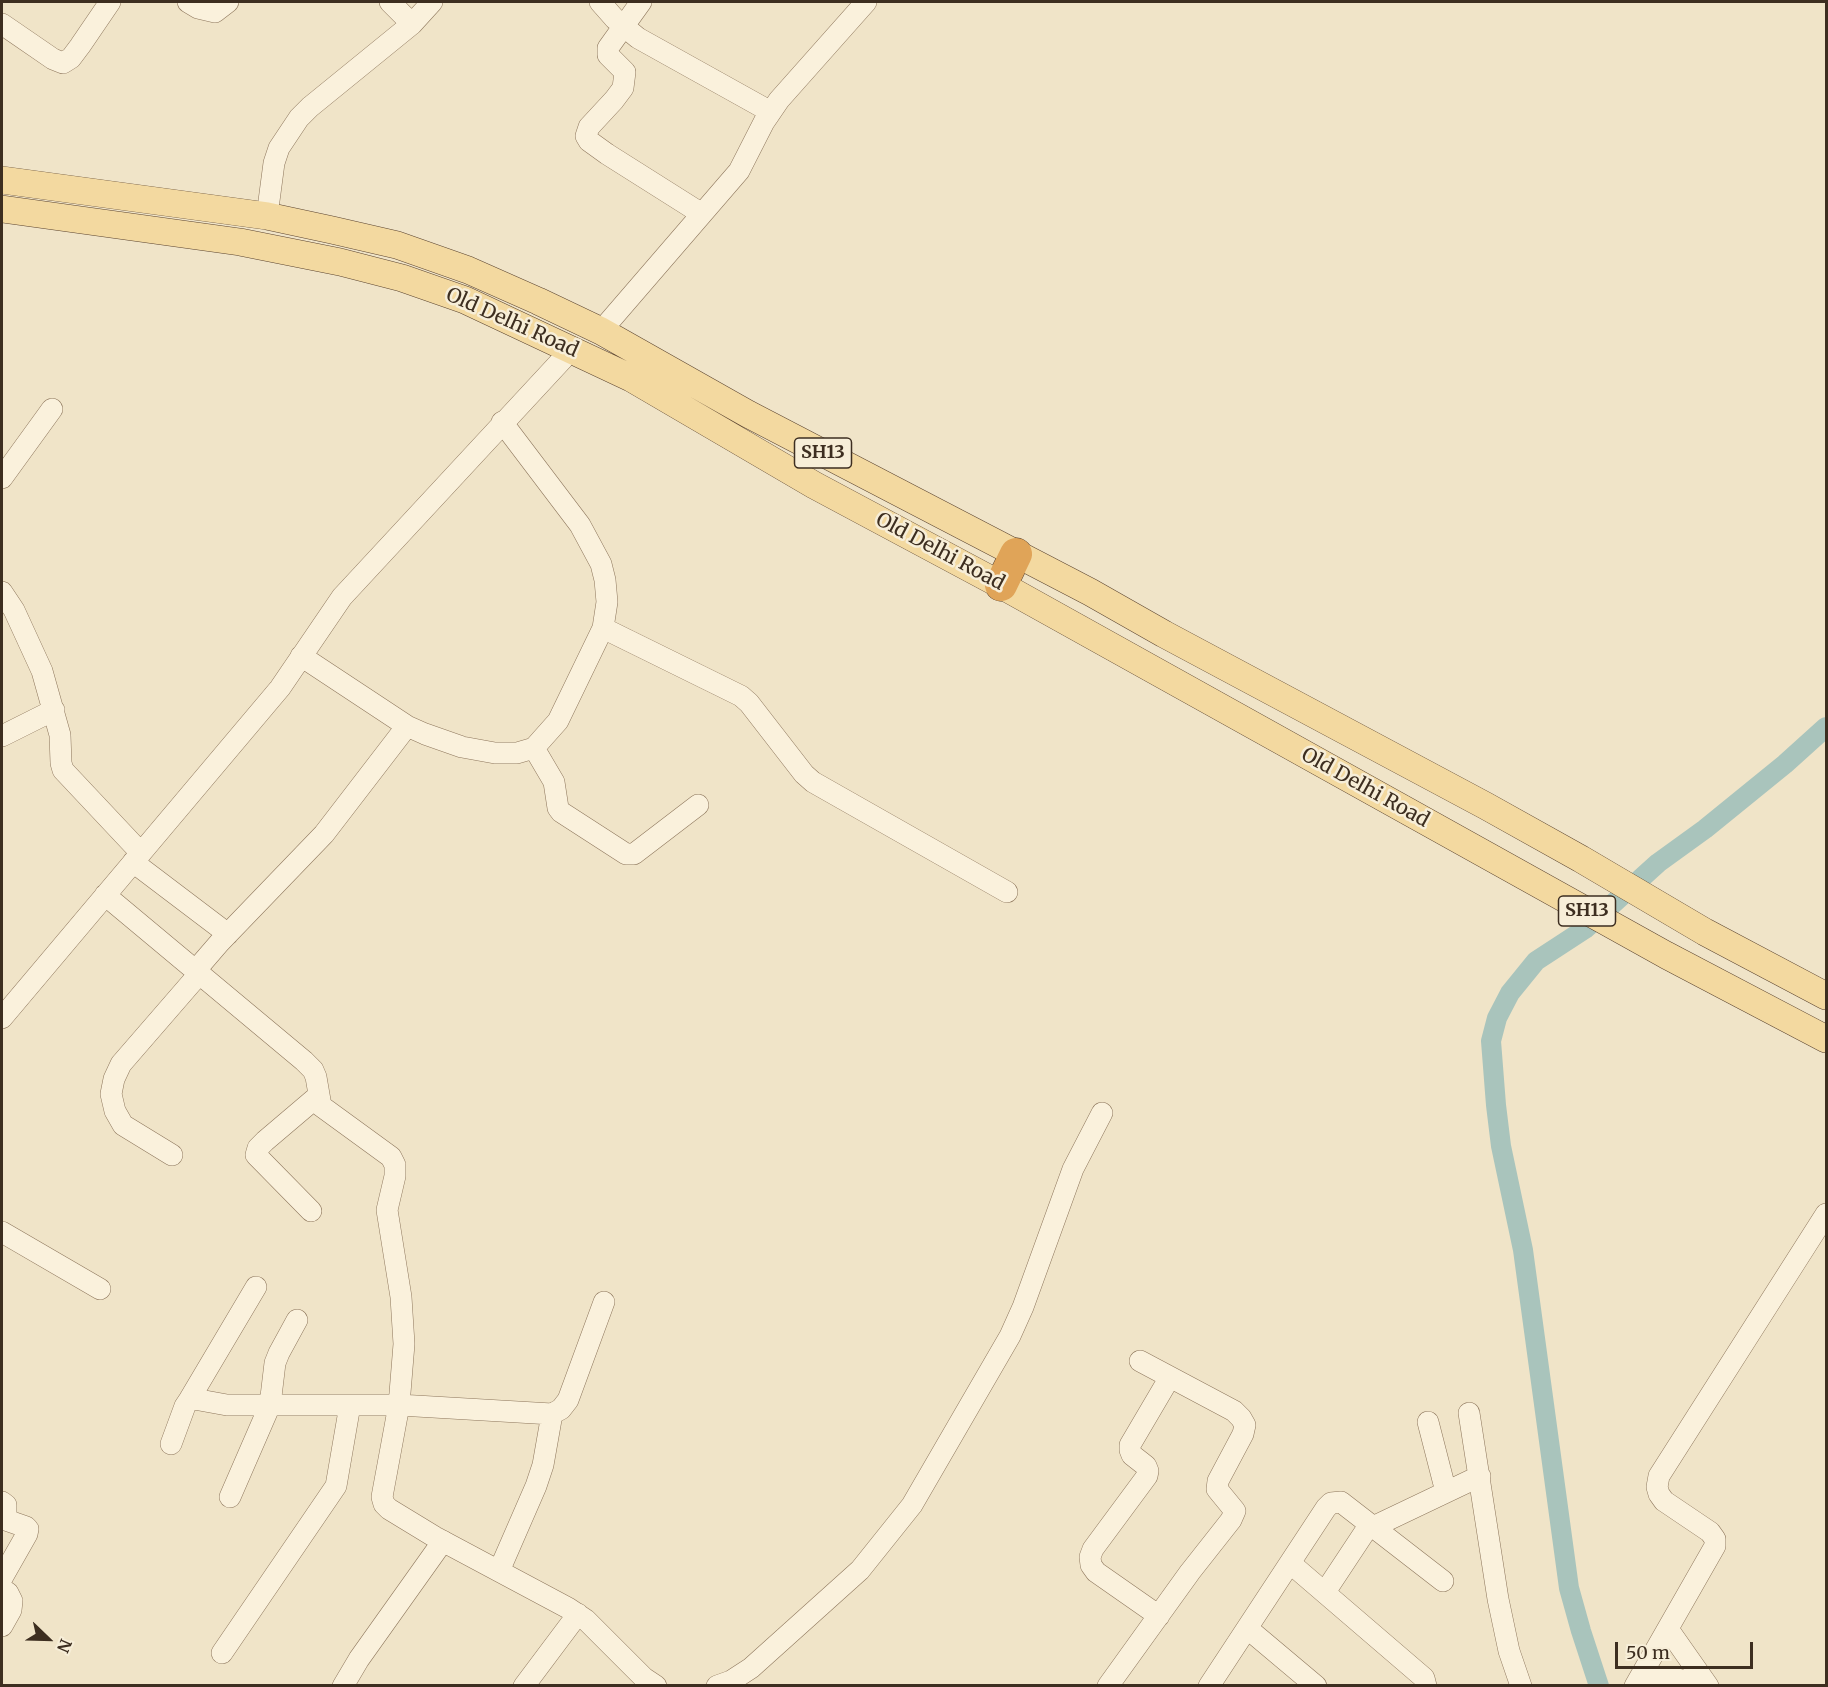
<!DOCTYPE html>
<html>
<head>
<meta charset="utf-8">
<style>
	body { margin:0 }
	#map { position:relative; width:1828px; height:1687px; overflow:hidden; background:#f0e4c8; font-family:Merriweather,serif }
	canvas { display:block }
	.frame { position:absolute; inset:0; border:3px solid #3d2e20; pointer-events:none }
	.north { position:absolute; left:18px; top:1609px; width:60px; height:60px; -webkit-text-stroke:4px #f7eed8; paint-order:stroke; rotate:113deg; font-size:16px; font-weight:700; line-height:24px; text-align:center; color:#3d2e20 }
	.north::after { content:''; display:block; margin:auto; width:21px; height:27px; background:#3d2e20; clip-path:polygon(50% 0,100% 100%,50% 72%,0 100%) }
	.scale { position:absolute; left:1615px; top:1642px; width:138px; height:27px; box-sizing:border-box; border:3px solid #3d2e20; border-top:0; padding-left:8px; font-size:18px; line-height:21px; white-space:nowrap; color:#3d2e20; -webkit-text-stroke:4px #f7eed8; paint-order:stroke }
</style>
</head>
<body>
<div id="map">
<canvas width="1828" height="1687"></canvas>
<div class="frame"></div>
<div class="north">N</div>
<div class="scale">50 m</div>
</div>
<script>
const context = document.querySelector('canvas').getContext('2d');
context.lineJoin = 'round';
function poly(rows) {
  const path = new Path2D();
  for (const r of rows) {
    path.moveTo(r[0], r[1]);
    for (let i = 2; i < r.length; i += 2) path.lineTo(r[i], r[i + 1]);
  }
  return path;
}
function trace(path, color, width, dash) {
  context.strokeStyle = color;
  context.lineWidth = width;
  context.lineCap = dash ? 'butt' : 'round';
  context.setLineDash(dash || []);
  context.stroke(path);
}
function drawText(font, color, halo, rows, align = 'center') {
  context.font = font + ' Merriweather,serif';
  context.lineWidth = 5;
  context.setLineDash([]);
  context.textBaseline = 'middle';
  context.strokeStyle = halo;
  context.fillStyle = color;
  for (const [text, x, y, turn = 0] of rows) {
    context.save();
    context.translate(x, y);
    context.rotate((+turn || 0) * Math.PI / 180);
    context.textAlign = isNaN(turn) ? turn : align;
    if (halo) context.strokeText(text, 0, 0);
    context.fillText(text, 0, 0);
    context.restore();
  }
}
trace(poly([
	[1599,1686,1581,1631,1569,1588,1523,1250,1501,1146,1496,1105,1491,1041,1497,1018,1510,993,1536,961,1585,929,1658,863,1705,829,1785,764,1826,727]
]), '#a9c4bc', 20);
const minor = poly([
	[188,2,198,8,215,12,228,2],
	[390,2,412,24],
	[600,2,615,19,638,38,771,112],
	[641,2,608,48,608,55,625,72,623,88,614,100,589,127,586,136,589,141,607,154,702,214],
	[2,24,53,59,63,63,71,58,80,46,110,2],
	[267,216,274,163,279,148,299,118,310,107,412,24,432,2],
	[601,331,739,171,764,122,779,100,866,2],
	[2,478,52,409],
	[2,592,14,610,42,671,60,735,61,763,63,770,141,853],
	[603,628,741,696,749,703,804,774,813,782,1007,892],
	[301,656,407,726,425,734,462,747,495,753,517,753,534,748,558,721,603,628,607,602,605,580,601,564,580,525,502,422],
	[2,736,54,710],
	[534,748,554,782,558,808,561,812,626,854,634,854,698,805],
	[133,862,228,934],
	[105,895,304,1061,313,1070,316,1077,321,1106,391,1157,395,1165,395,1176,387,1210,401,1297,404,1344,399,1405,384,1486,382,1497,384,1504,389,1509,435,1537,568,1608,586,1620,644,1678,656,1686],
	[195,971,220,942,324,834,407,726],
	[2,1018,280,688,342,597,572,349],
	[172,1155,123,1125,115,1111,111,1094,114,1079,121,1064,199,974],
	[311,1211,256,1155,258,1148,265,1141,318,1096],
	[2,1232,100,1289],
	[189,1400,256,1287],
	[1469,1413,1498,1599,1509,1651,1521,1686],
	[1428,1422,1446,1492],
	[171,1444,185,1406,189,1400,194,1399,227,1405,399,1405,552,1414,561,1409,568,1400,604,1302],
	[230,1497,270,1405,275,1363,279,1353,297,1320],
	[2,1502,6,1505,6,1520,26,1527,28,1529,27,1534,2,1578],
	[1373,1527,1480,1476],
	[1290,1563,1424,1678,1426,1686],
	[499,1571,536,1486,543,1465,552,1414],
	[2,1589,8,1593,12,1601,11,1610,2,1626],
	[1325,1592,1370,1524],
	[1159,1616,1096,1572,1091,1565,1090,1557,1093,1549,1147,1476,1148,1471,1146,1466,1132,1455,1130,1450,1130,1445,1170,1377],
	[1247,1628,1316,1686],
	[1668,1629,1708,1686],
	[222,1653,336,1486,350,1405],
	[1639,1679,1671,1677,1703,1686],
	[343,1686,359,1659,443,1541],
	[524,1686,578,1614],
	[717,1686,731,1681,751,1668,860,1570,912,1505,1010,1336,1023,1307,1073,1169,1102,1113],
	[1108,1686,1190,1572,1231,1520,1235,1511,1217,1489,1218,1481,1243,1434,1245,1425,1241,1418,1234,1411,1140,1361],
	[1209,1686,1326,1508,1331,1503,1341,1502,1443,1581],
	[1635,1686,1715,1546,1715,1539,1710,1532,1664,1501,1659,1494,1657,1487,1659,1476,1826,1214]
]);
const major = poly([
	[2,180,267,216,332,230,397,245,468,270,538,301,601,331,748,414,1090,592,1164,634,1486,806,1581,859,1705,932,1826,996],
	[2,209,240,242,340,262,402,278,465,300,631,378,814,485,1001,585,1666,955,1826,1039]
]);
const highway = poly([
	[1001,585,1016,554]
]);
trace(minor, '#8d765c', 22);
trace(major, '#5b4430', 28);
trace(highway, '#5b4430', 33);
trace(minor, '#faf1dc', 21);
trace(major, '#f3d9a0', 27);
trace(highway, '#e0a458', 32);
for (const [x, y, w] of [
	[823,453,57],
	[1587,911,57]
]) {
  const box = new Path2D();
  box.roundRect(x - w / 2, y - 15, w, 30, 4.5);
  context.fillStyle = '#f7eed8';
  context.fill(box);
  trace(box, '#3d2e20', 1.5);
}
drawText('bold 18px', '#3d2e20', null, [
	["SH13",823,453],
	["SH13",1587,911]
]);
drawText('20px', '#3d2e20', '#f7eed8', [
	["Old Delhi Road",512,323,24],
	["Old Delhi Road",940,552,28],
	["Old Delhi Road",1365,788,29]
]);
</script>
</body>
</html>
